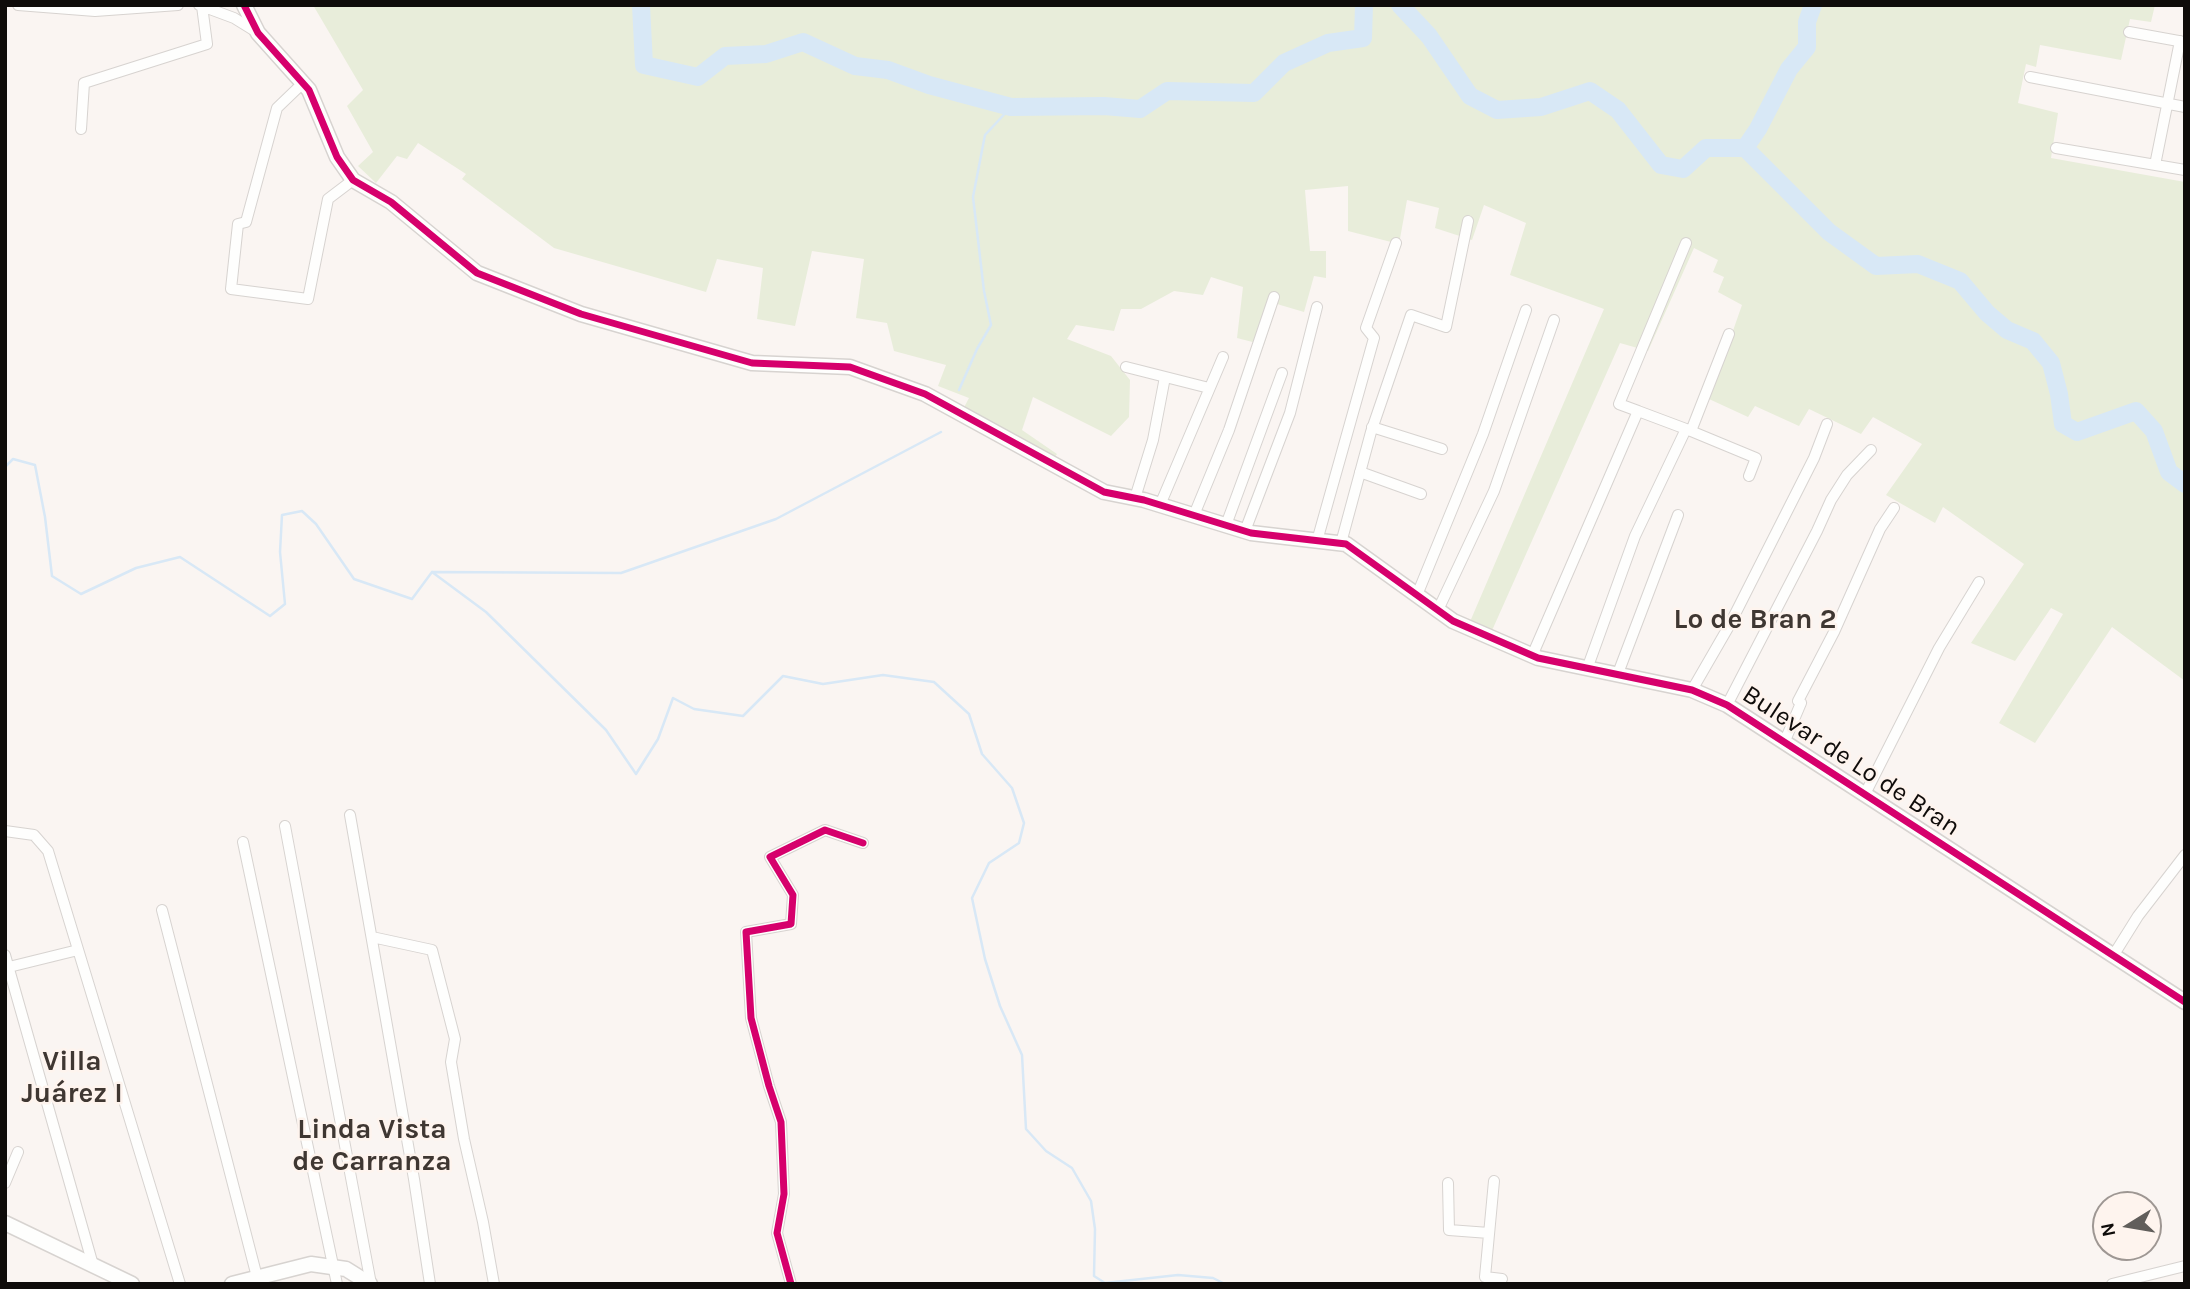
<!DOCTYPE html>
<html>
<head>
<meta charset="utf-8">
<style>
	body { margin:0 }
	#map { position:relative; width:2190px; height:1289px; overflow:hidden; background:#faf5f2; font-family:Karla,sans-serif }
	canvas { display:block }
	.frame { position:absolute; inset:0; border:7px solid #0f0c0a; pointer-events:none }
	.north { position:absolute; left:2092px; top:1191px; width:70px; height:70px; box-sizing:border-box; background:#fef4ee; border:2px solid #9e9793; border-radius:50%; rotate:259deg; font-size:19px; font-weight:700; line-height:28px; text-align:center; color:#0f0c0a }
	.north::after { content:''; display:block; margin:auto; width:24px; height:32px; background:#615e5b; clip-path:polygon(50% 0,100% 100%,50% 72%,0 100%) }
</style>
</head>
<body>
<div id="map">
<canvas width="2190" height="1289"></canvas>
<div class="frame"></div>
<div class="north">N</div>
</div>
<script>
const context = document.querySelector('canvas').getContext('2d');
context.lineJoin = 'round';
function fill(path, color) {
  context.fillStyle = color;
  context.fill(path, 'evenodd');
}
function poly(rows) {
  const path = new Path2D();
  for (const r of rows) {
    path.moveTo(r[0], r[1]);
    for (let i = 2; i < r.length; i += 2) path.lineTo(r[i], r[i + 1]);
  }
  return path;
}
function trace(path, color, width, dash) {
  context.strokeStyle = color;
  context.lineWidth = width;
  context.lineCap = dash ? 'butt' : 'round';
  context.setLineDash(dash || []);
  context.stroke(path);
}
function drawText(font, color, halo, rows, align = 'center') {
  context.font = font + ' Karla,sans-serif';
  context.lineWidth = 5;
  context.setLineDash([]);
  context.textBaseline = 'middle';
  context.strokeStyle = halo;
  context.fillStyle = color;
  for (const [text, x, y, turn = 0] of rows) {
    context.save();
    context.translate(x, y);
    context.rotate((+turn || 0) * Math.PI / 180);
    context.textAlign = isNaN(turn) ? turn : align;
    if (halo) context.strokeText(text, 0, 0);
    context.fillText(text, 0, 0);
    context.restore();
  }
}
fill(poly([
	[313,5,2155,5,2151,22,2130,19,2121,60,2040,45,2036,67,2026,64,2018,103,2058,113,2051,158,2185,182,2185,681,2112,627,2035,743,1999,723,2063,614,2051,608,2015,661,1971,643,2024,564,1943,507,1935,523,1886,495,1922,444,1873,417,1861,434,1809,409,1799,426,1755,406,1748,417,1709,399,1742,305,1718,292,1724,277,1713,272,1718,260,1694,248,1648,351,1620,343,1490,635,1469,624,1604,309,1510,275,1526,223,1484,205,1472,240,1435,228,1439,208,1407,200,1399,244,1348,231,1348,186,1305,190,1310,251,1326,251,1326,278,1314,276,1304,312,1277,304,1264,345,1237,338,1243,287,1211,277,1203,295,1174,291,1141,309,1121,309,1114,331,1076,325,1067,339,1111,356,1130,380,1129,417,1111,436,1033,397,1022,430,1057,454,1048,466,959,417,969,398,938,386,946,365,894,351,887,323,856,318,864,259,812,251,795,326,757,319,763,268,717,259,706,292,554,248,462,179,466,174,418,143,407,159,397,156,376,183,358,166,373,152,347,106,363,90]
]), '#e8edda');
trace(poly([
	[959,390,977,349,991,325,984,291,973,197,985,135,1011,107],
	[5,467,13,459,35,465,45,517,52,576,81,594,136,568,180,557,270,616,285,604,280,552,282,515,302,511,316,524,354,579,412,599,432,572,486,612,606,730,636,774,658,739,673,698,694,709,743,716,783,676,823,684,883,675,934,682,969,714,982,754,1012,788,1024,823,1019,843,989,863,972,898,985,959,1000,1006,1022,1055,1026,1129,1046,1151,1072,1168,1091,1201,1095,1229,1094,1276,1105,1283,1178,1275,1213,1278,1225,1284],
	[432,572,621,573,776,519,941,432]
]), '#d8e8f6', 2.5);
trace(poly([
	[641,5,644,65,698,77,725,56,766,54,803,42,855,66,888,70,929,85,1011,107,1104,106,1140,109,1167,91,1254,93,1284,63,1328,43,1363,38,1364,5],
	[1400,5,1429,36,1470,96,1497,110,1541,107,1590,91,1618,110,1661,165,1683,169,1706,148,1745,148,1758,129,1789,69,1807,47,1807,22,1813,5],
	[1745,148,1829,232,1876,266,1918,264,1960,281,1987,313,2007,330,2033,341,2051,363,2059,394,2063,424,2077,432,2136,411,2154,431,2169,472,2185,484]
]), '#d8e8f6', 18);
const street = poly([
	[18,5,95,11,178,5],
	[199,5,234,18,255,31],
	[2129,32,2184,42],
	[2030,77,2185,107],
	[303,83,277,108,246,222,238,224,231,289,308,299,328,199,353,180],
	[81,129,84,83,207,44,202,6],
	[2056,148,2185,170],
	[2155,165,2180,41],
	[1126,367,1209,388],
	[1638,411,1619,404,1686,243],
	[1372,427,1442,449],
	[1691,431,1729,334],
	[1360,472,1421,494],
	[1135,498,1153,440,1165,377],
	[1160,505,1223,357],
	[1194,515,1229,430,1274,297],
	[1226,525,1282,373],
	[1245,531,1290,413,1317,307],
	[1317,541,1374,338,1366,328,1396,243],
	[1341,543,1371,432,1411,315,1446,327,1468,221],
	[1417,595,1483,434,1526,310],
	[1438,610,1494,491,1554,320],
	[1532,656,1638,411,1686,429],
	[1587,669,1635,536,1686,429,1756,458,1749,476],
	[1617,676,1678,515],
	[1692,690,1729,626,1814,458,1827,424],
	[1727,705,1817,531,1831,500,1847,475,1871,450],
	[1784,743,1801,703,1798,701,1834,632,1880,529,1894,508],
	[1865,794,1939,648,1979,582],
	[350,815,414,1179,430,1284],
	[285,826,371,1284],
	[5,831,34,835,48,851,180,1284],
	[243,842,337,1284],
	[162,910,257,1277],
	[372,937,432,950,455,1039,451,1062,464,1139,483,1222,494,1284],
	[5,955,93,1265],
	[2113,956,2138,916,2185,855],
	[9,967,78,950],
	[1494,1181,1485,1277,1502,1279],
	[5,1183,18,1152],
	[1448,1183,1449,1230,1489,1233],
	[791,1284,777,1233,784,1194,781,1122,769,1086,751,1018,746,932,791,924,793,895,770,857,825,830,863,843],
	[2112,1284,2185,1266]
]);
const secondary = poly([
	[244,5,258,33,309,90,337,157,353,180,391,202,477,273,581,314,752,363,850,367,925,394,1104,492,1144,500,1251,533,1346,544,1453,621,1538,658,1692,690,1727,705,2185,1002],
	[5,1223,132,1284],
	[232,1284,311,1264,346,1269,370,1284]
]);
trace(street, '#d7d3d0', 12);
trace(secondary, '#d7d3d0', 17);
trace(street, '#fefefd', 10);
trace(secondary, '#fefefd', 14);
trace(poly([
	[244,5,258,33,309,90,337,157,353,180,391,202,477,273,581,314,752,363,850,367,925,394,1104,492,1144,500,1251,533,1346,544,1453,621,1538,658,1692,690,1727,705,2185,1002],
	[791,1284,777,1233,784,1194,781,1122,769,1086,751,1018,746,932,791,924,793,895,770,857,825,830,863,843]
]), '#d6006c', 7);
drawText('26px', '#0f0c0a', '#fef4ee', [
	["Bulevar de Lo de Bran",1851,761,33]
]);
drawText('bold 28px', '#3f3732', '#fef4ee', [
	["Lo de Bran 2",1755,620],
	["Villa",72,1062],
	["Juárez I",72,1094],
	["Linda Vista",372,1130],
	["de Carranza",372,1162]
]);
</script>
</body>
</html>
